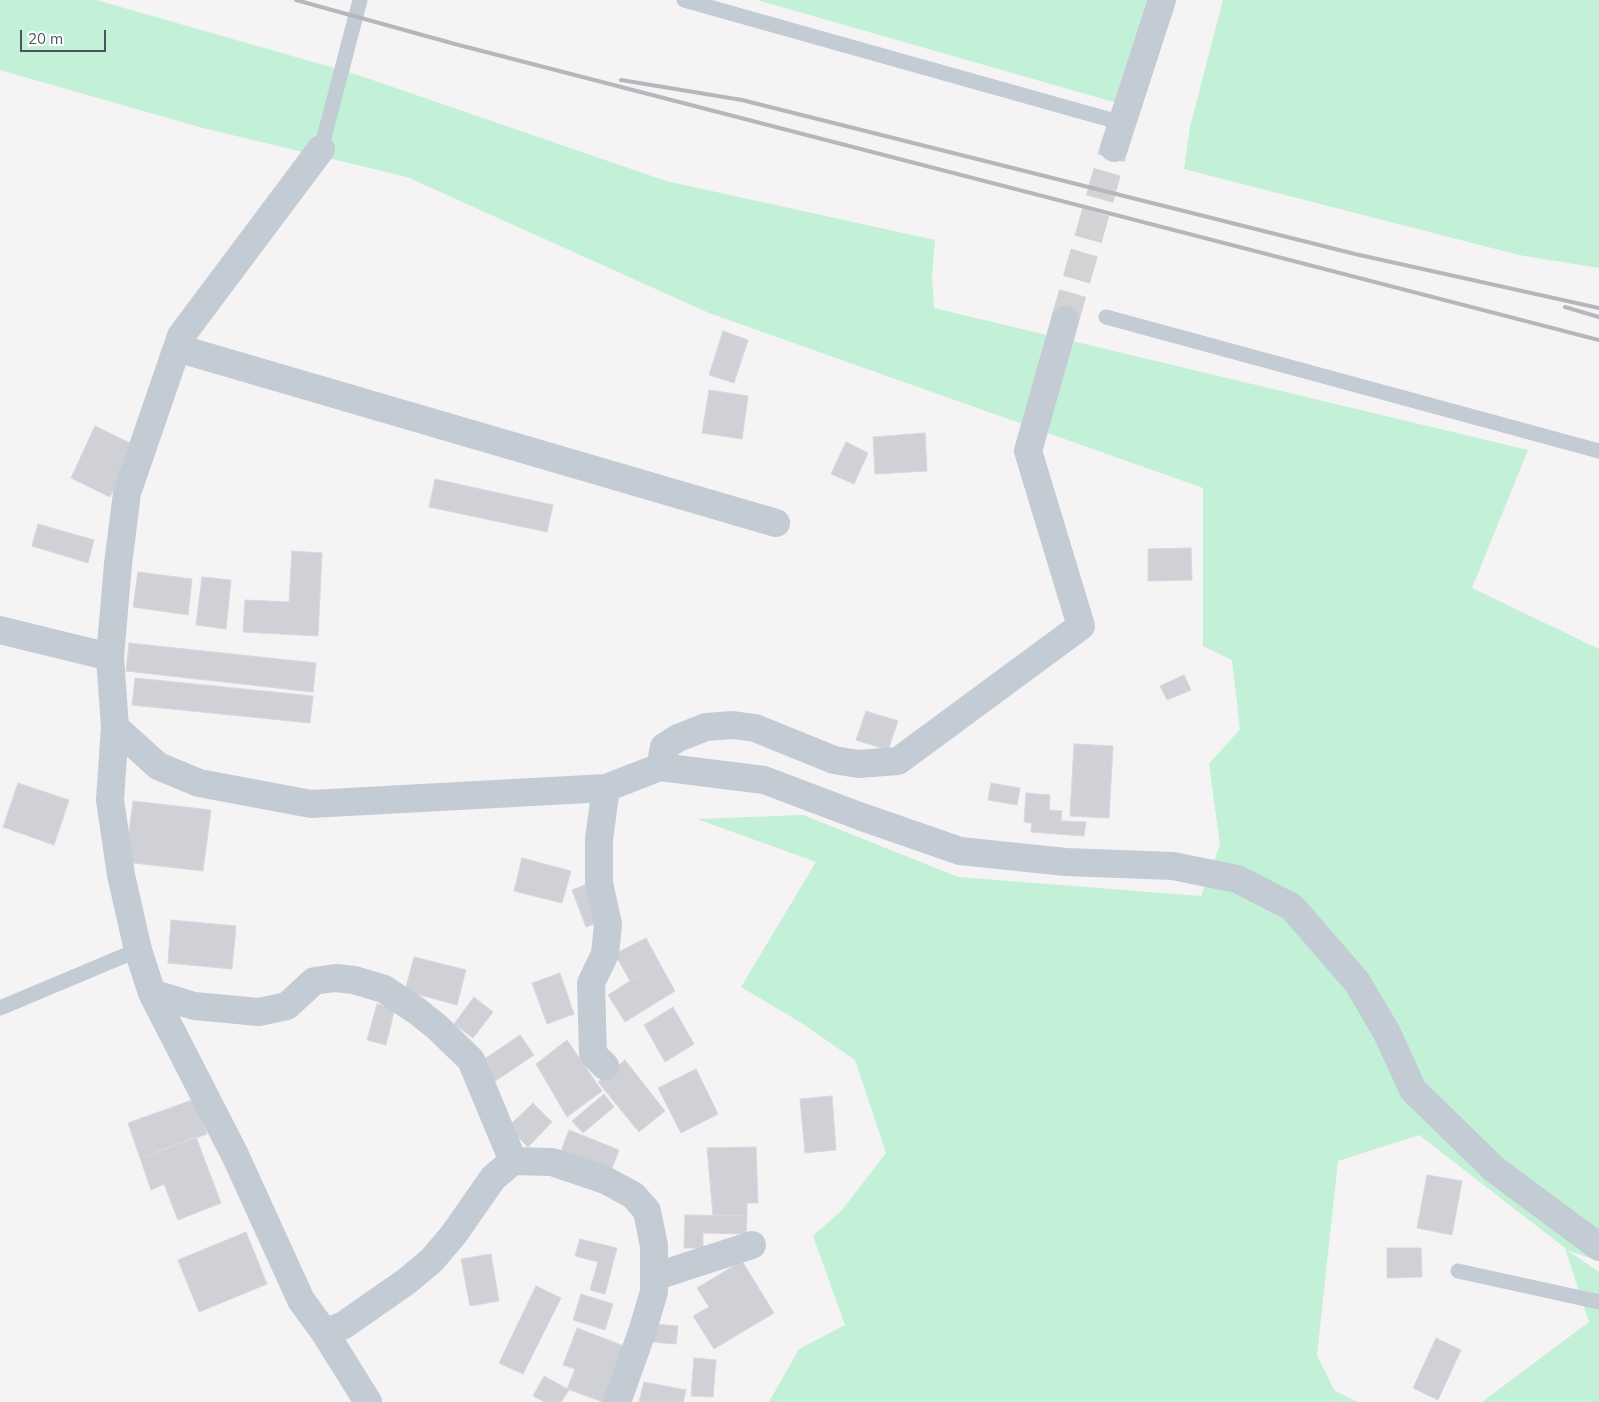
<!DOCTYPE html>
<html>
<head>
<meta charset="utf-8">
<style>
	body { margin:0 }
	#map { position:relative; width:1599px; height:1402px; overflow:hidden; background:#f5f3f3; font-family:Mulish,sans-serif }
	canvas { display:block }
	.scale { position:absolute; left:20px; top:30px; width:86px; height:22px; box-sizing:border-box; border:2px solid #4a5461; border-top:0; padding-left:6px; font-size:15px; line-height:18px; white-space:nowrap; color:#4a5461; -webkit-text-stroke:4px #fff; paint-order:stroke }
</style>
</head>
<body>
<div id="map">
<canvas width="1599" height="1402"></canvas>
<div class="scale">20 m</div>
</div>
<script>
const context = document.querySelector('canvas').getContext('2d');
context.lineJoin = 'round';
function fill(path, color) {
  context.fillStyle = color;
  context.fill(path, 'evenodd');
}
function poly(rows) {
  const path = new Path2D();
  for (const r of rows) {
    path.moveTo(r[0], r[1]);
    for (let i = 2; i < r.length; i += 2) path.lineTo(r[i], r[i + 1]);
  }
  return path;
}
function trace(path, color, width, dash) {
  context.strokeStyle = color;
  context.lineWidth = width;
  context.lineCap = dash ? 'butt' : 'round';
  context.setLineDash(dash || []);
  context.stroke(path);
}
fill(poly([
	[0,0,96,0,355,74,666,181,935,240,932,275,934,308,1528,450,1472,588,1599,649,1599,1261,1567,1250,1599,1272,1599,1402,1482,1402,1589,1322,1565,1248,1419,1135,1338,1161,1317,1355,1334,1390,1357,1402,769,1402,799,1349,845,1325,813,1236,842,1210,886,1153,855,1060,800,1022,741,987,816,862,697,819,803,815,958,877,1201,896,1220,845,1209,764,1240,729,1232,660,1203,646,1203,488,709,313,407,177,203,128,0,70],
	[757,0,1149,0,1117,103],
	[1223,0,1599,0,1599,268,1519,255,1184,169,1190,127]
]), '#c2f1d8');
const building = poly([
	[723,331,748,340,734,383,709,375,723,331],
	[709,390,748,396,742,439,702,433,709,390],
	[95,426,134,445,110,497,71,478,95,426],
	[925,433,927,471,875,474,873,437,925,433],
	[846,442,868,453,854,484,831,474,846,442],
	[435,479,553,505,547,532,429,507,435,479],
	[38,524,94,540,88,563,32,546,38,524],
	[1191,548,1192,580,1148,581,1148,549,1191,548],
	[292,551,322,553,318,636,243,632,245,600,289,602,292,551],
	[138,572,192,579,188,615,133,607,138,572],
	[202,577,231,580,226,629,196,625,202,577],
	[129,643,316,663,313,692,126,671,129,643],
	[1184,675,1191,690,1167,700,1160,686,1184,675],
	[135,678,313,696,310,723,132,705,135,678],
	[866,711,898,721,888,750,856,740,866,711],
	[1074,744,1113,746,1109,818,1070,816,1074,744],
	[18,783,69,800,54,845,3,827,18,783],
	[991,783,1020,788,1017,805,988,800,991,783],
	[1026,793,1050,795,1049,810,1062,811,1061,821,1086,822,1084,836,1031,832,1032,823,1024,822,1026,793],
	[133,801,211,810,203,871,125,862,133,801],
	[522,858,571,871,562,903,514,891,522,858],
	[587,884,601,922,586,927,572,890,587,884],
	[171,920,236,926,232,969,168,963,171,920],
	[646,938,660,964,630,981,615,954,646,938],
	[414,957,466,970,457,1005,405,991,414,957],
	[660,964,675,991,625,1022,608,995,630,981,660,964],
	[560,973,574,1014,547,1024,532,983,560,973],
	[474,997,493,1012,473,1038,454,1024,474,997],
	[377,1004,395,1008,386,1045,367,1040,377,1004],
	[673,1007,694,1044,665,1062,644,1025,673,1007],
	[520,1035,534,1055,494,1082,480,1062,520,1035],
	[567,1040,602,1091,567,1117,536,1064,567,1040],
	[625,1060,665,1111,639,1132,598,1082,625,1060],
	[696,1069,718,1114,681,1133,658,1088,696,1069],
	[604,1094,614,1107,583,1133,572,1121,604,1094],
	[832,1096,836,1150,805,1153,800,1099,832,1096],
	[195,1099,207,1134,140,1158,128,1123,195,1099],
	[533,1103,552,1122,528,1147,508,1127,533,1103],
	[569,1130,619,1150,610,1174,560,1154,569,1130],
	[196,1137,221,1203,178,1220,164,1184,151,1190,140,1158,196,1137],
	[756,1147,758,1203,747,1203,747,1216,713,1215,707,1148,756,1147],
	[1427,1175,1462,1181,1452,1235,1417,1228,1427,1175],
	[685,1215,747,1216,746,1234,703,1233,703,1248,684,1248,685,1215],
	[246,1232,267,1284,199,1312,178,1260,246,1232],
	[580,1239,617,1248,605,1294,590,1290,598,1262,575,1256,580,1239],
	[1387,1248,1421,1248,1422,1277,1387,1278,1387,1248],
	[491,1254,499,1301,470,1306,461,1259,491,1254],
	[742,1261,774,1313,714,1349,693,1316,709,1307,697,1288,742,1261],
	[536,1286,561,1298,523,1374,499,1363,536,1286],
	[581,1294,613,1304,605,1330,573,1320,581,1294],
	[653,1324,678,1326,676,1344,652,1342,653,1324],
	[577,1328,624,1346,603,1402,567,1389,575,1369,563,1365,577,1328],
	[1436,1338,1461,1350,1438,1400,1413,1388,1436,1338],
	[694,1358,716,1360,713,1397,691,1396,694,1358],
	[544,1376,569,1390,561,1402,545,1402,533,1396,544,1376],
	[644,1382,686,1390,683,1402,639,1402,644,1382]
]);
fill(building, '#cfd1d7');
trace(building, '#d7d8de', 1);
trace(poly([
	[1065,320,1114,148]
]), '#d3d3d6', 28, [28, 14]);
trace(poly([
	[684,0,1122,123],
	[321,149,360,0],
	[1106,317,1599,451],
	[0,1008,138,950],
	[1458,1271,1599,1302]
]), '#c3ccd4', 15);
trace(poly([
	[1114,148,1162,0],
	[321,149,181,336,127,493,118,564,110,657,115,727,110,800,121,875,138,950,152,993,235,1155,301,1300,325,1333,368,1402],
	[177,348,776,523],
	[0,630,110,657],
	[115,727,158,766,199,783,311,804,606,788,660,767,764,780,862,817,960,851,1066,862,1173,866,1237,879,1292,907,1357,982,1387,1033,1413,1090,1494,1169,1599,1247],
	[660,767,664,747,678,738,706,727,733,725,755,728,834,760,858,764,898,761,1081,626,1028,451,1065,320],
	[152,993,194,1006,259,1012,287,1006,314,981,335,978,354,980,384,989,417,1011,437,1027,471,1060,513,1161,552,1162,605,1180,633,1195,647,1211,654,1246,654,1292,642,1332,617,1402],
	[605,1066,593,1054,591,983,605,954,608,924,599,883,599,839,606,788],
	[654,1277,752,1245],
	[325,1333,344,1325,407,1281,432,1260,454,1234,493,1178,513,1161]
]), '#c3ccd4', 28);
trace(poly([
	[296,0,455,44,1599,340],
	[621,80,742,100,1355,254,1599,308],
	[1565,307,1599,317]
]), '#b5b7bd', 4);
</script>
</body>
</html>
